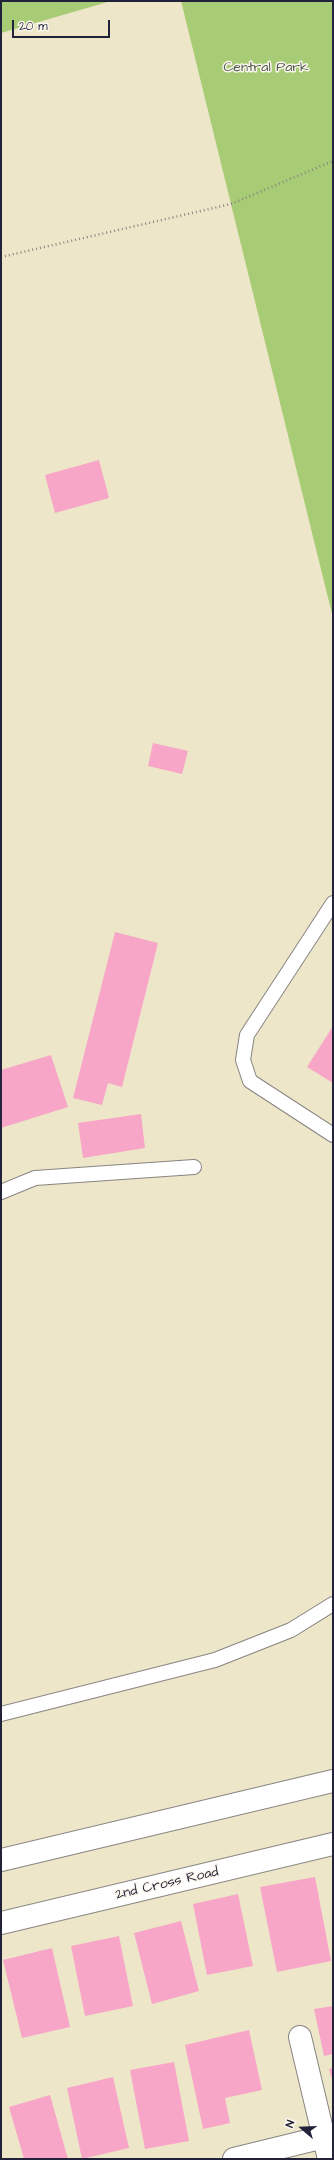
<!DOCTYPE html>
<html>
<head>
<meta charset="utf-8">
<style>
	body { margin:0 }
	#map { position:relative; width:334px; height:2160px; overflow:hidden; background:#ede6c9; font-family:"Architects Daughter",sans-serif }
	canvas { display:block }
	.frame { position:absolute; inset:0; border:2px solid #22223b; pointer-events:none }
	.north { position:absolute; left:282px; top:2108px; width:40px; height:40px; -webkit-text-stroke:3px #fbf7ec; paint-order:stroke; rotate:289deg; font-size:11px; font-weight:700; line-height:16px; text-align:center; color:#22223b }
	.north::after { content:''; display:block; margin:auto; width:14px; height:18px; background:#22223b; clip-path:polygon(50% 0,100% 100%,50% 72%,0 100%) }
	.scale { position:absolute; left:12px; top:20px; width:98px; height:18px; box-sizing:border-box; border:2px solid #22223b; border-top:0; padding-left:5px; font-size:12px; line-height:14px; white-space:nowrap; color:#22223b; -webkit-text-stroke:3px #fbf7ec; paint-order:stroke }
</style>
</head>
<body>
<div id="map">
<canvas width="334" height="2160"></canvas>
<div class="frame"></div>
<div class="north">N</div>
<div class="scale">20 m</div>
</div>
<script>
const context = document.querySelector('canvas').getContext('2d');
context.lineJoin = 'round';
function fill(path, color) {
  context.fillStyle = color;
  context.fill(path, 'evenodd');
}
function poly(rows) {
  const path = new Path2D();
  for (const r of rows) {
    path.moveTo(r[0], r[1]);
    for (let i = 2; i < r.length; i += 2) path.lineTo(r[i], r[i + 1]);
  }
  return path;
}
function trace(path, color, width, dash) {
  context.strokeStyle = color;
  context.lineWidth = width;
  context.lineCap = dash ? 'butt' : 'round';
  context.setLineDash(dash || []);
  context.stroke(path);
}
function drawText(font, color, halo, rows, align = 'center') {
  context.font = font + ' "Architects Daughter",sans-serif';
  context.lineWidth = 3;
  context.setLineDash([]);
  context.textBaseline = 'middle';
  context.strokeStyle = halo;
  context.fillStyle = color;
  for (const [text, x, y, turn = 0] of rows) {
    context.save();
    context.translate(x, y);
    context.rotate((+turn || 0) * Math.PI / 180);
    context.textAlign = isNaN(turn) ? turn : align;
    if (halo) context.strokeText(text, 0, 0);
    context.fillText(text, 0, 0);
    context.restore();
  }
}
fill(poly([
	[1,1,111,1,1,33],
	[181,1,333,1,333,618,231,204]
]), '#a8cc75');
fill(poly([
	[99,460,109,498,55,513,45,475],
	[153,743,188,751,182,774,148,766],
	[115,932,158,943,122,1087,108,1083,102,1105,73,1098],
	[333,1026,333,1083,307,1067],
	[51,1055,68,1107,1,1128,1,1070],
	[141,1114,145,1148,83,1158,78,1123],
	[315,1877,331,1961,277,1972,260,1887],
	[238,1894,253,1966,207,1975,193,1904],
	[181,1921,199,1991,152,2004,134,1933],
	[119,1936,133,2006,85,2016,71,1946],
	[52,1948,70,2027,22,2038,3,1960],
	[333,2006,333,2054,324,2056,314,2009],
	[249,2030,262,2090,225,2098,230,2123,203,2129,185,2045],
	[174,2062,189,2141,145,2149,130,2070],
	[333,2068,333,2083,329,2069],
	[113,2077,129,2148,82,2159,67,2088],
	[50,2095,68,2159,24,2159,9,2107]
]), '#f8a6c7');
const service = poly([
	[333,903,247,1035,243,1060,250,1081,333,1135],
	[1,1192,35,1178,194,1167],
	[1,1714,215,1660,291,1630,333,1604]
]);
const minor = poly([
	[300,2037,329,2159],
	[234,2159,324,2137]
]);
const tertiary = poly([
	[1,1860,333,1781],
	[1,1923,333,1844]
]);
trace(service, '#888482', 16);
trace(minor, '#888482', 24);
trace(tertiary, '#888482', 24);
trace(poly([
	[1,257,231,204,333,161]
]), '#888482', 2.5, [1, 3]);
trace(service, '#fff', 14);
trace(minor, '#fff', 22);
trace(tertiary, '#fff', 22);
drawText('14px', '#4a554c', '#fbf7ec', [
	["Central Park",266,68]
]);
drawText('14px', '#22223b', '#fbf7ec', [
	["2nd Cross Road",167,1884,-13]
]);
</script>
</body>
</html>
